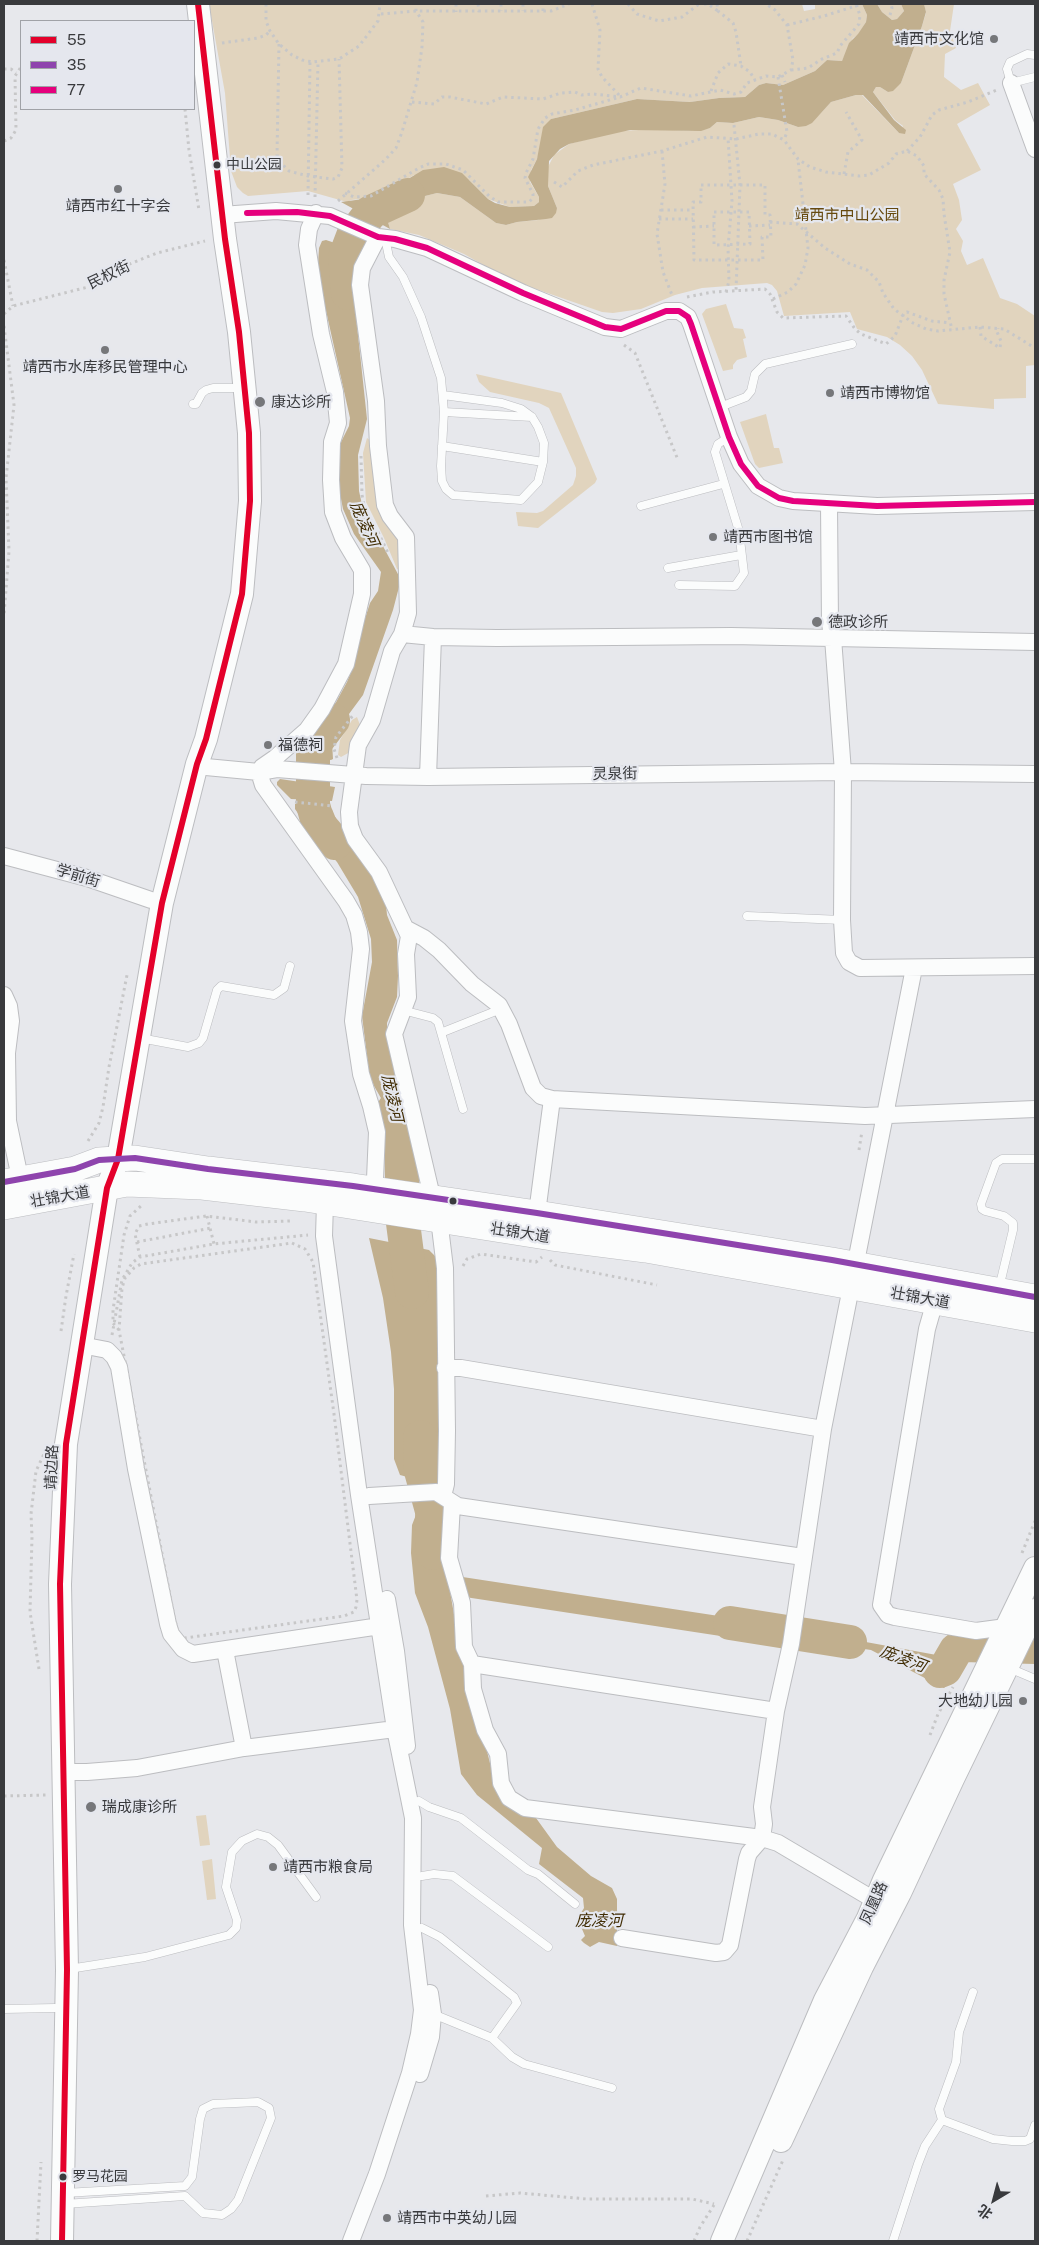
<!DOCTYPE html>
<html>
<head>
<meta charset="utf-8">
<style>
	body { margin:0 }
	#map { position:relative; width:1039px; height:2245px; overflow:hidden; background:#e7e8ec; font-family:"Public Sans","Noto Sans SC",sans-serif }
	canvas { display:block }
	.frame { position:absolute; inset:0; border:5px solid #393a3d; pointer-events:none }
	.legend { position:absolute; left:20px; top:20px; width:175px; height:90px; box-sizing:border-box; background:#e5e7ee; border:1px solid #a0a2a7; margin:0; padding:6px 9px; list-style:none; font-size:15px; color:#393a3d }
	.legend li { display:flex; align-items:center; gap:10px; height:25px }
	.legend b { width:25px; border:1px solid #a0a2a7 }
	.north { position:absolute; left:969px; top:2175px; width:50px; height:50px; -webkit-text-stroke:4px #e5e7ee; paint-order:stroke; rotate:217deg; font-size:14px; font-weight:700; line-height:20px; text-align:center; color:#393a3d }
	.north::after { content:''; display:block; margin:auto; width:18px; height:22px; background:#393a3d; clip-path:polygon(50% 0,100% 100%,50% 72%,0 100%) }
</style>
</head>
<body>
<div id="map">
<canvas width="1039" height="2245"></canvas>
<div class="frame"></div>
<ul class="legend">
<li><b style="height:6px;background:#e4002b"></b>55</li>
<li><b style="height:6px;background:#8e44ad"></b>35</li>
<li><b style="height:6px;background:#e5007d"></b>77</li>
</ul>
<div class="north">北</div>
</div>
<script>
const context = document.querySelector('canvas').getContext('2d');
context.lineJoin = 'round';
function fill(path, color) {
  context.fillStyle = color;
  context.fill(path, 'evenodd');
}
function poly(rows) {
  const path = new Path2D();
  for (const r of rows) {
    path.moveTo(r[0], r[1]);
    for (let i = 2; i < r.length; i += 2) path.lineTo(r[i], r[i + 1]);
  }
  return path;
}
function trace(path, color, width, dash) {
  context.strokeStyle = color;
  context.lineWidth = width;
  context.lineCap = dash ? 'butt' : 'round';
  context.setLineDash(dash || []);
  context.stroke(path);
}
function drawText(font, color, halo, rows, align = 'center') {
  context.font = font + ' "Public Sans","Noto Sans SC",sans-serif';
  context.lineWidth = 4.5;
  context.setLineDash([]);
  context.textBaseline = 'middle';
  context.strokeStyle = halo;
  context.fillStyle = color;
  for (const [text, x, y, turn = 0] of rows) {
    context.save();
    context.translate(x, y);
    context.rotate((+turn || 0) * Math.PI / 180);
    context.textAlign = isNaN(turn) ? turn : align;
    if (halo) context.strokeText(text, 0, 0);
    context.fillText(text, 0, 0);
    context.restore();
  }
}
fill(poly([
	[209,4,802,4,804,11,815,9,815,4,862,4,867,15,866,22,858,35,853,38,842,61,827,60,815,71,783,85,766,83,759,85,745,97,719,98,690,102,637,99,551,119,537,159,531,170,530,182,539,197,539,202,534,206,510,207,488,199,469,180,414,175,378,197,351,200,347,202,308,191,248,196,243,193,237,187,231,171,225,93],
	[877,4,901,4,904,11,897,19,892,20,882,12],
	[924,4,954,4,950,31,956,48,945,54,944,77,961,90,978,83,990,105,957,124,981,170,953,184,959,200,962,220,956,229,963,241,961,251,967,265,983,258,1000,298,1017,304,1035,316,1035,365,1026,366,1026,398,994,399,994,409,938,404,922,370,912,356,900,345,887,337,857,329,850,312,784,316,777,291,772,285,767,283,702,288,675,295,641,309,613,313,602,312,510,280,464,254,419,235,390,229,388,222,391,216,425,196,437,193,460,197,496,223,506,225,517,222,538,220,557,208,548,186,548,167,554,155,569,144,618,131,660,129,689,131,710,128,717,122,733,123,759,117,778,120,798,127,819,115,831,102,856,95,862,95,899,133,903,126,895,120,873,92,876,87,880,87,888,92,901,83,922,26,926,13],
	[726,304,734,328,743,329,746,338,743,339,747,357,737,360,733,365,733,369,723,371,702,314,706,309],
	[476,374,561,393,597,479,595,483,538,528,518,526,516,512,537,513,543,511,573,485,576,476,576,468,549,408,539,403,490,392,479,382],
	[766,414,774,448,779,448,783,463,759,468,755,464,740,422],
	[367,438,371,441,398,531,400,571,397,569,384,538,366,502,363,453],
	[357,717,360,725,350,752,341,757,338,755,340,740,352,720],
	[206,1815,210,1845,200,1846,196,1816],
	[212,1859,216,1899,207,1900,202,1861]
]), '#e1d4be');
fill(poly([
	[862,4,877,4,882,12,892,20,897,19,904,11,901,4,924,4,926,12,922,26,901,83,893,91,888,92,880,87,876,87,873,92,894,120,906,130,905,134,899,133,863,95,856,95,831,102,812,123,806,126,798,127,778,120,759,117,733,123,717,122,710,128,701,131,630,130,569,144,560,149,549,161,548,186,557,208,556,213,552,218,546,219,517,222,506,225,496,223,460,197,437,193,425,196,391,216,388,222,390,229,341,202,378,197,423,170,444,167,462,173,488,199,495,203,510,207,534,206,539,202,539,197,528,177,537,159,543,127,551,119,637,99,690,102,719,98,745,97,759,85,766,83,783,85,815,71,827,60,842,61,849,43,858,34,866,22,867,15],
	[326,240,344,246,352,251,354,258,353,288,367,419,358,455,359,491,363,509,399,576,399,587,393,610,363,695,335,733,332,742,333,759,331,760,301,756,298,751,334,706,347,682,353,667,359,637,370,603,378,591,381,572,354,534,343,509,340,494,337,461,341,442,349,426,350,418,322,293,318,264,319,248,322,241],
	[280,779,335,787,332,801,291,799,277,785,277,782],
	[300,803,328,806,332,809,341,831,380,888,386,905,387,915,397,940,398,976,397,997,387,1023,387,1033,418,1159,386,1151,388,1120,385,1105,374,1086,369,1072,362,1016,372,962,371,939,358,897,337,862,313,835,295,809,295,804],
	[369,1238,429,1250,438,1259,441,1483,437,1485,400,1475,394,1459,394,1389,391,1352,383,1298],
	[438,1505,444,1517,449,1585,457,1632,496,1787,528,1815,536,1818,557,1847,591,1876,612,1888,617,1899,617,1946,599,1942,590,1947,584,1943,581,1940,585,1936,582,1929,576,1921,584,1908,583,1898,539,1864,542,1848,477,1795,461,1774,450,1709,428,1627,415,1593,411,1553,412,1525,419,1507],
	[456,1576,778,1625,773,1644,465,1597],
	[806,1631,942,1656,947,1652,951,1632,979,1636,962,1670,944,1688,871,1650,803,1640]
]), '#c1af8e');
trace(poly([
	[348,293,345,257,353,236,371,212,408,195],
	[333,720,313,746,313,805,318,823,335,843],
	[394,1109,401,1135,403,1223,412,1292],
	[420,1437,421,1471,432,1511,433,1553],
	[730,1623,850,1642],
	[940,1671,945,1669,956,1650,963,1645,1035,1647]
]), '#c1af8e', 34);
const lane = poly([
	[1035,55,1027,54,1010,62,1007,69,1011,83,1035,77],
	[385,238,389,257,403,277,421,317,441,378,444,412,441,466,442,481,446,489,453,495,521,500,538,482,543,462,544,443,538,427,532,417,521,409,502,403,443,395],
	[193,404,196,404,202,393,206,390,213,388,238,388],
	[720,407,746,397,751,391,755,374,765,364,852,344],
	[444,412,532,417],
	[442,446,543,462],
	[641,506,723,484],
	[668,568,741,555],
	[679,585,735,586,744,573,739,531,715,452,718,444,729,437],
	[747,916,842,920],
	[405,1007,410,1012,433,1018,438,1022,463,1109],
	[443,1032,501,1009],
	[140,1038,188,1047,199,1043,203,1038,217,990,221,986,274,995,284,988,290,966],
	[999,1288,1013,1230,1013,1223,1004,1216,985,1211,982,1209,981,1204,996,1163,1002,1159,1035,1159],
	[1009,1668,1035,1679],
	[419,1801,429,1807,461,1818,528,1870,538,1874,575,1904],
	[422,1876,434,1874,453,1876,548,1947],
	[422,1928,440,1937,514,1997,517,2003,492,2038],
	[69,1969,145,1957,229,1935,236,1928,237,1920,226,1887,232,1852,242,1841,257,1834,268,1837,278,1845,316,1897],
	[4,2009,55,2008],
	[433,2014,492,2038,512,2057,524,2064,612,2088],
	[942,2120,993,2139,1012,2141,1025,2141,1030,2139,1035,2125],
	[64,2204,185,2196,203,2213,222,2215,231,2209,238,2200,271,2118,269,2108,258,2102,213,2104,203,2109,200,2119,192,2177,185,2186,65,2193],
	[893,2241,918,2164,925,2146,942,2120,939,2109,956,2062,959,2032,973,1992]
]);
const street = poly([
	[1011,83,1035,149],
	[316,213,309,229,307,245,321,334,335,392,338,423,332,442,331,480,333,512,343,538,362,570,362,594,346,664,322,709,307,730,275,758,262,767,259,772,263,785,346,901,354,915,359,932,361,949,353,1021,361,1074,371,1106,377,1132,375,1179],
	[222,215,276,211,330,216,378,237,395,239,427,248,523,293,605,327,621,329,666,311,679,311,688,317,691,324,729,437,741,464,758,486,779,498,793,501,877,506,1035,502],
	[378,237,362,268,360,285,376,401,378,446,385,505,390,516,406,537,408,613,402,634,392,651,372,720,358,745,349,812,350,826,355,839,379,872,409,936,406,954,408,997,394,1034,430,1188],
	[402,634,433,637,497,638,731,636,833,638,830,624,829,504],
	[1035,642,833,638,843,772,842,920,844,953,849,962,860,968,1035,966],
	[197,764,206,767,259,772,277,769,366,776,428,777,843,772,1035,774],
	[428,777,433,637],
	[4,856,87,878,151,900],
	[407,929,424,938,439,950,472,984,499,1005,509,1024,533,1088,541,1096,552,1099,865,1116,1035,1109],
	[4,995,9,1006,11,1021,7,1053,8,1121,20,1178],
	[325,1203,324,1236,359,1495,395,1729,413,1818,412,1925,422,2010,419,2034,410,2073,377,2174,351,2241],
	[537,1213,552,1099],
	[439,1219,445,1268,447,1431,446,1484,443,1496],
	[935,1301,927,1329,881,1605,888,1615,895,1617,976,1631,1006,1627],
	[81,1345,107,1350,114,1357,119,1367,136,1469,168,1624,171,1634,183,1649,193,1654,380,1626],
	[445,1368,461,1368,823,1429],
	[369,1496,436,1492,458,1506,803,1557],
	[452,1504,449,1558,462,1603,464,1647,472,1664,473,1689,485,1730,498,1754,501,1783,509,1798,525,1808,762,1838,778,1843,876,1901],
	[387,1599,396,1651,407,1746],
	[225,1650,244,1748],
	[472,1664,776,1711],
	[65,1772,87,1772,137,1768,244,1748,395,1729],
	[622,1938,716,1953,724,1952,730,1945,747,1859,749,1853,762,1838,764,1824,762,1807,776,1711,791,1644,823,1429,914,968],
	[420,2074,431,2037,433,2014,430,1993]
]);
const secondary = poly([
	[781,2141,862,1967,900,1893,953,1779,1035,1610],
	[62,2241,67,1970,60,1584,66,1444,107,1188,118,1159,162,903,197,764,206,739,242,594,250,501,249,433,239,332,225,239,198,4],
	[722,2241,825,2000,868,1918,884,1880,1035,1568]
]);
const primary = poly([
	[4,1182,75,1169,99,1160,135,1158,208,1169,353,1186,537,1213,832,1260,1035,1297],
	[4,1207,127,1184,202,1187,305,1199,552,1238,646,1250,1035,1320]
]);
trace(lane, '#bcbdc0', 9);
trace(street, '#bcbdc0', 18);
trace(secondary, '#bcbdc0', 24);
trace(primary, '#bcbdc0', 26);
trace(poly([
	[266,4,266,21,270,31,279,44,292,55,302,60,313,62,339,59,359,46,378,21,380,4],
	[456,4,456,12],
	[478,4,479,12],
	[501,4,501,11],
	[523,4,523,11],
	[592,4,600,30,598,69,602,77,620,96],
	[628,4,637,14,659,21,682,17,699,4],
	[704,4,708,4,718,11],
	[717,4,718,11,733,23,736,32,741,66],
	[543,11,543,4],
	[381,14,416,11,551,11,569,4],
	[890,15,892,8,891,4],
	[787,25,824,16,862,4],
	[222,43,258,38,266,35,270,31],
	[279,44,277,155,281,163,289,171,308,176,333,179,338,177,342,168,339,59],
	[4,69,11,69,16,73],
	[791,70,808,68,822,59,837,53,840,46,859,24,860,15,856,5],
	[782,75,785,82],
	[778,77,787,132,784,140],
	[711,91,718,73,728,64,741,66,750,72,755,80],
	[412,102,434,104,442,97,450,97,486,104,503,97,543,99,561,93,575,92,582,95,593,94,620,97,641,88,691,96,720,90,734,94,741,92,747,83,755,80,766,76,778,77,791,70,793,60,787,25,775,10,766,4],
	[185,109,189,150,199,210],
	[734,125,740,185,736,291],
	[4,141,11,138,16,130,15,76,21,67],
	[662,151,665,184,657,234,663,272,672,295],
	[907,151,920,137,932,115,939,110,968,102,997,90],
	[844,174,848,152,862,140,846,112],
	[554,182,562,187,578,171,593,165,662,151,707,137,736,139,759,134,772,134,784,140,798,159,810,167,826,172,859,176,869,175,889,163,896,154,907,151,917,156,924,166,924,174,939,190,943,199,944,214,950,252,944,280,944,294,952,330],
	[701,185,765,185,765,215,770,215,771,237,762,237,763,260,694,260,693,202,701,202,701,185],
	[345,193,354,197,371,196,419,168,428,164,446,164,463,170,489,196,498,202,529,202,533,198,533,194,525,178,526,173,533,159,538,129,545,118,552,114,575,110,620,97],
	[308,195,310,61],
	[315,197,318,62],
	[338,201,386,159,396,148,402,132,417,82,422,47,423,22,416,11,416,4],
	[661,210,693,210],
	[714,212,749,212,750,244,714,245,714,212],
	[659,219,693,219],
	[770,222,797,224,825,248,850,264,867,270,879,282,883,293,894,309,913,323,926,329,938,331,980,327,1004,329,1035,348],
	[749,226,770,225],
	[693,227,714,226],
	[4,260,13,306],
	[726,292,729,281,728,248,732,201,728,138],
	[687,297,713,292,765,289,770,294,777,312,783,318,846,316,855,329,861,334,886,344,895,336,904,313,907,312,932,321,950,323],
	[773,299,788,292,796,284,805,265,808,248,798,160],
	[4,314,13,306,88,287,113,274,122,267,157,253,205,241],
	[4,326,14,405,6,478,9,551,4,615],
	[980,327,981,336,1000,348,1001,341,997,332,998,328],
	[624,345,635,353,678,460],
	[361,456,362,495,365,510,371,520],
	[378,532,388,553],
	[337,758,334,749,336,737,354,714],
	[295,802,333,806],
	[88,1141,99,1123,103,1107,109,1067,127,975],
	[859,1150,862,1131],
	[207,1216,214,1244],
	[137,1242,211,1228],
	[292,1243,305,1249,313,1262,334,1414,357,1600,356,1607,354,1612,344,1616,185,1638,180,1636,178,1632,174,1616,119,1330,122,1288,125,1278,134,1268,141,1264,292,1243],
	[140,1257,135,1234,139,1226,148,1224,206,1216,256,1222,290,1221],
	[550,1260,555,1265,657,1285],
	[463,1266,467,1259,481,1254,536,1262,542,1257],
	[119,1330,113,1323,113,1310,124,1235,130,1216,141,1206],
	[61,1331,66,1296,74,1254],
	[112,1335,122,1280,132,1263,140,1257,214,1244,308,1235],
	[1022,1553,1035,1521],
	[39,1669,30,1612,32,1537,31,1514,36,1471,44,1454],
	[930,1735,938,1714,953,1687],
	[4,1796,46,1795],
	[486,2196,520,2193,587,2199,692,2199,714,2204],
	[37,2241,41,2162],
	[694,2241,700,2227,714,2205],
	[747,2241,783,2160]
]), '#c7c7c8', 3, [2.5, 4]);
trace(lane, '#fbfcfc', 8);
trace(street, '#fbfcfc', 16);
trace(secondary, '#fbfcfc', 22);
trace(primary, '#fbfcfc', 25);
trace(poly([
	[62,2241,67,1970,60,1584,66,1444,107,1188,118,1159,162,903,197,764,206,739,242,594,250,501,249,433,239,332,225,239,198,4]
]), '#e4002b', 6);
trace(poly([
	[4,1182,75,1169,99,1160,135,1158,208,1169,353,1186,537,1213,832,1260,1035,1297]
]), '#8e44ad', 6);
trace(poly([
	[247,213,297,212,330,216,378,237,395,239,427,248,523,293,605,327,621,329,666,311,679,311,688,317,691,324,729,437,741,464,758,486,779,498,793,501,877,506,1035,502]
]), '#e5007d', 6);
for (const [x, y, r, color] of [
	[994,39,5,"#76777a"],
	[217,165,4.5,"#393a3d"],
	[118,189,5,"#76777a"],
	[105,350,5,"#76777a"],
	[830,393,5,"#76777a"],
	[260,402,6,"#76777a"],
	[713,537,5,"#76777a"],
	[817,622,6,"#76777a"],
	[268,745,5,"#76777a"],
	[453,1201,4.5,"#393a3d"],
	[1023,1701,5,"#76777a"],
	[91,1807,6,"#76777a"],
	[273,1867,5,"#76777a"],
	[63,2177,4.5,"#393a3d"],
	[387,2218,5,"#76777a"]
]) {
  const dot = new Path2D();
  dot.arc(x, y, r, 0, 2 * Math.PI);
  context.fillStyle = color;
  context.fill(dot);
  trace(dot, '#e5e7ee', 2);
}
drawText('14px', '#393a3d', '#e5e7ee', [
	["中山公园",226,165],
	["罗马花园",72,2177]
], 'left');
drawText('15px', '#393a3d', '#e5e7ee', [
	["靖西市文化馆",984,39,"right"],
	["靖西市红十字会",118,206,"center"],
	["靖西市水库移民管理中心",105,367,"center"],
	["靖西市博物馆",840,393],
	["康达诊所",271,402],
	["靖西市图书馆",723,537],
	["德政诊所",828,622],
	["福德祠",278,745],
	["大地幼儿园",1013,1701,"right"],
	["瑞成康诊所",102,1807],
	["靖西市粮食局",283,1867],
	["靖西市中英幼儿园",397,2218]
], 'left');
drawText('15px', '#66490e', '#e5e7ee', [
	["靖西市中山公园",847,215]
]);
drawText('15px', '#393a3d', '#e5e7ee', [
	["民权街",109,275,-26],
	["灵泉街",615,774,-1],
	["学前街",78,876,17],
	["壮锦大道",60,1197,-10],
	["壮锦大道",520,1233,9],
	["壮锦大道",920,1298,10],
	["靖边路",52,1467,-88],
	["凤凰路",874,1903,-66]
]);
drawText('italic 16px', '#412d04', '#e5e7ee', [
	["庞凌河",364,524,66],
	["庞凌河",392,1098,77],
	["庞凌河",903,1659,20],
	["庞凌河",599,1921]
]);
</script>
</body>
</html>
